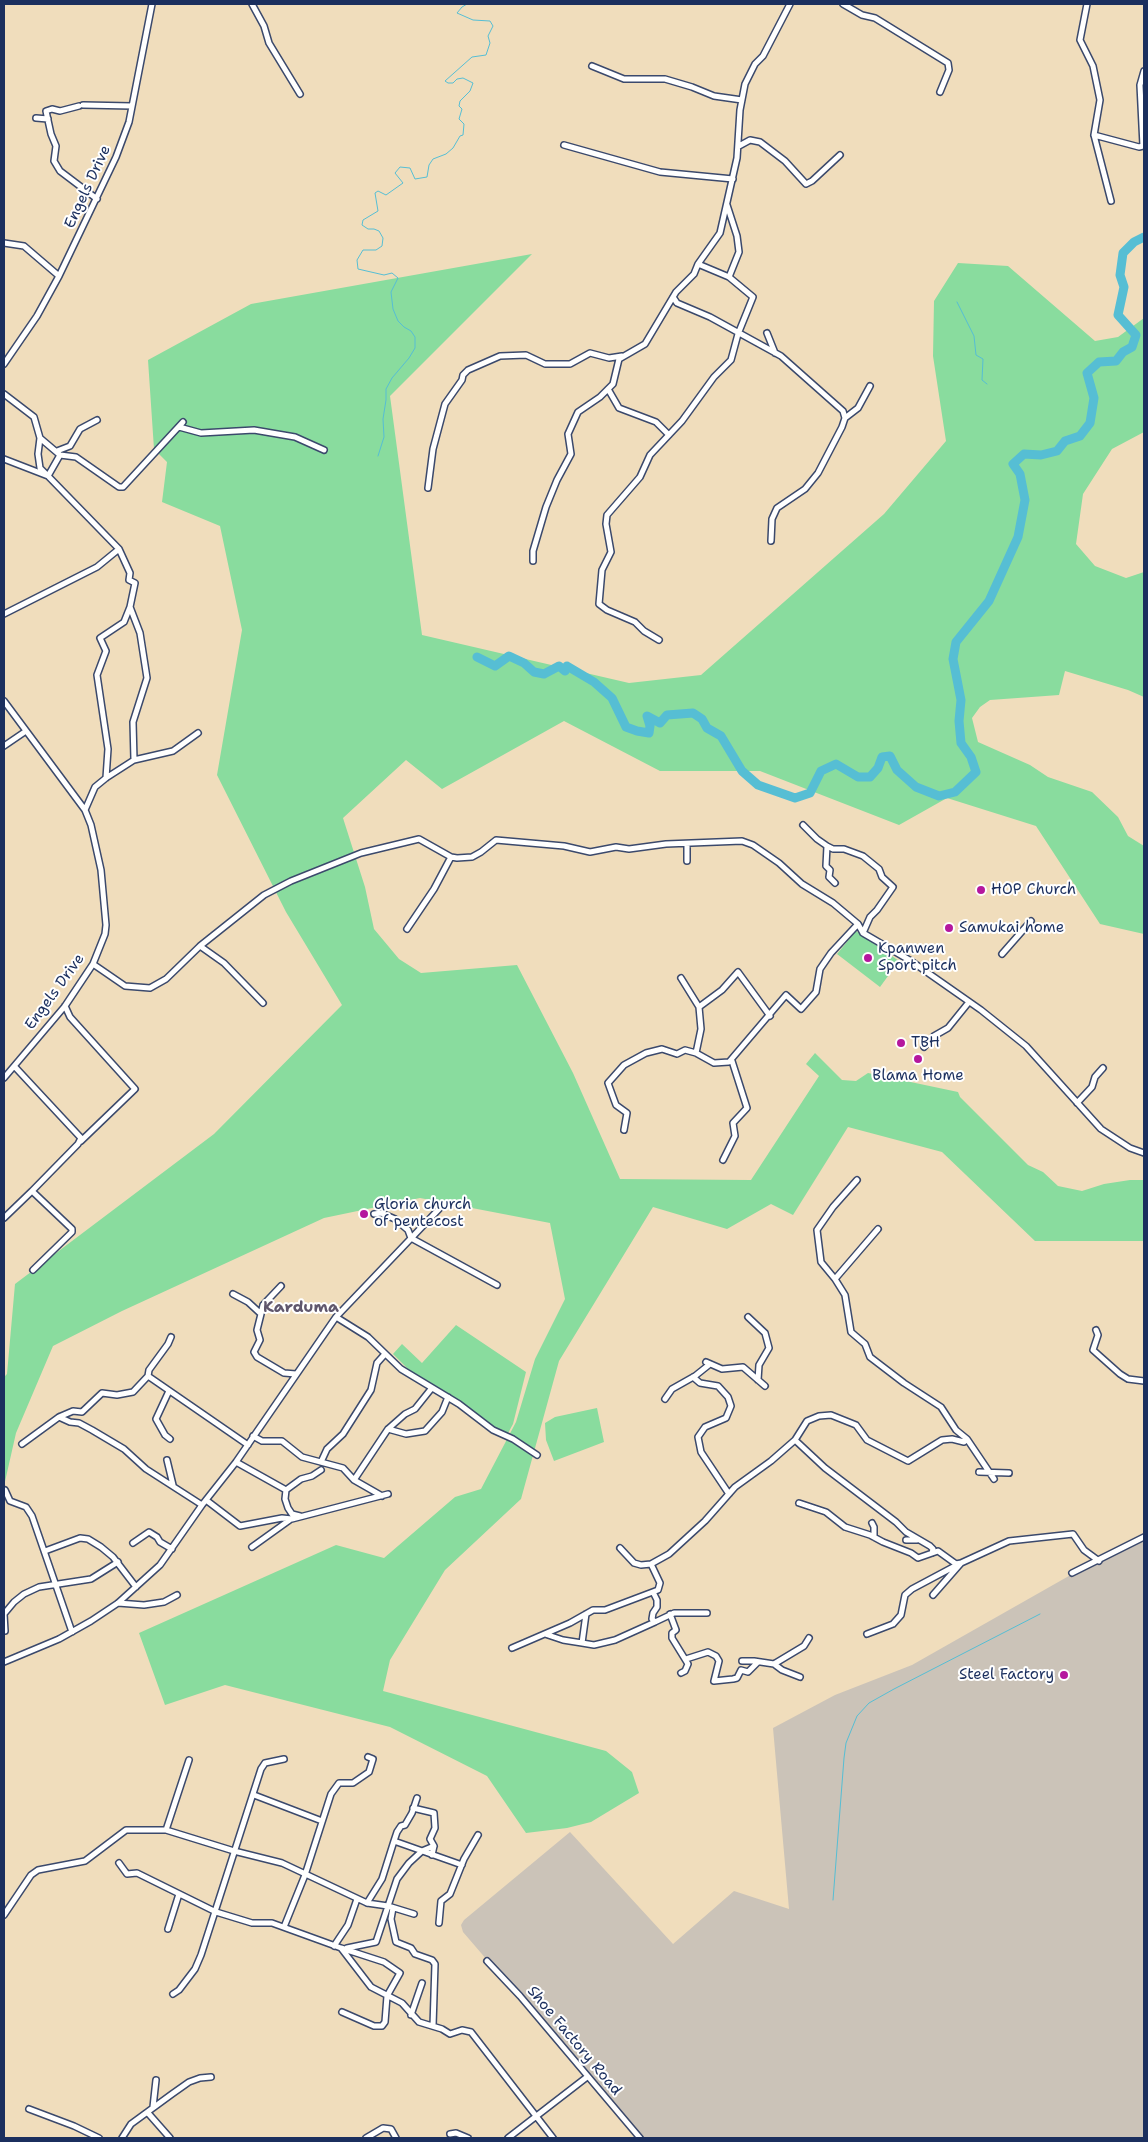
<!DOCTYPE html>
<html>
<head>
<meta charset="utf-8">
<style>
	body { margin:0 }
	#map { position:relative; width:1148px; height:2142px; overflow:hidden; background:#f0ddbc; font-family:"Shantell Sans",sans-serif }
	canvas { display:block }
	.frame { position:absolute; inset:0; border:5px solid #1b2f5e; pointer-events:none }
</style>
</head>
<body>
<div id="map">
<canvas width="1148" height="2142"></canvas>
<div class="frame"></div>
</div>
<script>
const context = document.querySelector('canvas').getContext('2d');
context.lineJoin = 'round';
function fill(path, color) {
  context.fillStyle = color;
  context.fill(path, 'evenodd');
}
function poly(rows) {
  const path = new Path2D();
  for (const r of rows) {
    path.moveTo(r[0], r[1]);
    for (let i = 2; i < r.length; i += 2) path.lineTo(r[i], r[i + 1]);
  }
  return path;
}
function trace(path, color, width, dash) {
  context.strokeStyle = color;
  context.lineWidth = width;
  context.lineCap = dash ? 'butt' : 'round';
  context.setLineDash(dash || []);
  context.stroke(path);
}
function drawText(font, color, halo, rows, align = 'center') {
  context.font = font + ' "Shantell Sans",sans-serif';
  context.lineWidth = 4;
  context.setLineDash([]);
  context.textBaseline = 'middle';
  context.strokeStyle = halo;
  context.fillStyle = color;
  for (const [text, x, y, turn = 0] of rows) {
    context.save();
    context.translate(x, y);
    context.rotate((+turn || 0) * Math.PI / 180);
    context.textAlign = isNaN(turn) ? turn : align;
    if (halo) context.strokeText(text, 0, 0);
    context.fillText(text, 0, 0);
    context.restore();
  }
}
fill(poly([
	[1144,1536,1144,2138,640,2138,463,1932,461,1925,464,1920,570,1832,673,1944,734,1891,789,1909,773,1728,835,1695,912,1665,1127,1543]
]), '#cbc3b8');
fill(poly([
	[532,254,390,396,422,635,629,683,701,675,884,514,946,441,933,356,934,301,958,263,1008,266,1095,341,1118,337,1144,318,1144,432,1112,449,1083,494,1076,544,1095,566,1126,578,1144,572,1144,697,1128,690,1065,671,1059,695,990,700,980,707,972,718,978,742,1030,765,1048,777,1092,792,1118,817,1128,836,1144,846,1144,934,1100,924,1036,826,947,798,899,825,760,771,660,771,564,721,442,789,406,760,343,818,365,887,374,929,399,959,421,973,517,965,573,1073,620,1179,751,1180,819,1076,806,1064,815,1053,842,1080,856,1081,868,1073,958,1092,960,1097,1028,1165,1043,1172,1058,1186,1082,1191,1104,1184,1130,1180,1144,1180,1144,1241,1035,1241,942,1152,848,1127,793,1215,771,1204,727,1229,653,1207,559,1361,521,1499,445,1570,390,1660,383,1691,606,1751,632,1772,639,1793,591,1822,567,1828,526,1833,487,1776,390,1727,225,1685,165,1705,139,1633,336,1545,384,1558,455,1497,481,1489,516,1422,535,1359,565,1299,550,1223,420,1198,324,1218,122,1311,53,1346,16,1433,4,1486,4,1377,7,1374,15,1284,214,1134,342,1005,286,912,217,775,242,630,220,526,162,502,167,462,154,449,148,360,251,304],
	[856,931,899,961,880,987,837,954],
	[456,1325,526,1372,513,1424,507,1435,435,1387,415,1376,393,1354,402,1344,422,1363],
	[597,1408,604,1442,554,1461,546,1440,545,1423,555,1417]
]), '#89dc9e');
trace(poly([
	[957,302,974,336,976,355,983,359,982,380,987,384],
	[378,456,384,437,383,419,386,400,386,389,392,378,409,358,415,348,415,337,411,331,404,327,398,321,393,309,391,292,398,278,392,273,384,275,358,269,357,260,363,250,376,250,382,246,383,238,379,231,374,229,368,229,362,225,363,220,378,211,375,193,378,191,386,195,403,183,395,173,400,167,410,168,415,179,427,177,429,165,433,159,446,154,453,148,460,136,463,135,464,124,459,119,462,109,459,106,460,101,470,91,473,83,463,78,457,79,453,83,448,83,445,81,472,57,486,55,490,43,488,36,493,26,490,21,473,20,457,13,462,7,467,4],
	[833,1900,844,1758,846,1743,857,1716,869,1703,894,1689,1040,1614]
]), '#56bed4', 1);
trace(poly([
	[477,657,495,666,509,656,524,663,534,672,544,674,559,666,565,671,567,666,594,682,612,698,626,727,637,731,649,733,650,726,647,716,660,723,667,715,693,713,702,719,707,728,721,736,742,771,758,785,795,798,810,793,821,771,836,764,858,777,870,777,878,768,882,757,890,756,897,770,916,787,939,796,955,792,976,772,971,757,961,743,959,721,961,700,953,659,956,642,989,601,1018,537,1025,500,1020,474,1013,464,1024,454,1041,455,1057,451,1065,441,1080,436,1090,423,1094,398,1087,373,1099,362,1116,361,1123,352,1132,347,1136,335,1118,315,1124,287,1120,275,1123,253,1134,242,1144,237]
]), '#56bed4', 9);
const minor = poly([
	[252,4,264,26,269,43,300,94],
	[843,4,862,15,875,18,948,63,949,70,940,92],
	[1087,4,1080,40,1093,66,1100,100,1094,135,1111,201],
	[592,66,624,79,665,79,692,87,714,96,742,100],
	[83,105,132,106],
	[79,106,60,111,52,109,46,111,51,134,56,146,54,161,60,171,97,199],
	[36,118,48,119],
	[1094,135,1139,147,1143,146,1140,85,1144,71],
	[564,145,660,172,733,179],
	[739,146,750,140,760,142,785,161,806,184,812,181,840,155],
	[727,205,737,236,739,252,729,277],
	[4,243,24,246,59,276],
	[673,297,677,303,710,317,781,356,843,411,845,418,842,427,818,473,805,489,777,508,772,519,771,541],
	[767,333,775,353],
	[4,364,37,316,59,276,116,157,129,122,152,4],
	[608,389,619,408,656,422,669,435],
	[4,394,34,417,40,438,38,454,40,468,48,476,60,455],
	[845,418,858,408,870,386],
	[179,427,201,433,254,430,295,437,324,450],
	[40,438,60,455,76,457,119,487,123,487,183,422],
	[57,451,70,446,80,429,97,420],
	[4,459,48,476,119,549,130,573,129,580,135,583,130,607,140,633,147,678,133,722,134,760],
	[428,488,433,449,445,404,462,380,463,375,468,370,500,356,526,355,545,364,570,364,590,353,609,358,622,356],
	[533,561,533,551,546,507,557,480,571,454,568,434,578,412,600,397,613,384,619,359,645,344,676,292,694,274,698,264,720,233,737,158,740,110,745,84,755,64,763,56,790,4],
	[4,614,97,567,119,549],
	[659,640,644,631,635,622,607,610,599,604,602,570,611,552,606,524,607,515,640,477,650,455,682,421,714,377,731,360,738,334,753,297,729,277,698,264],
	[4,701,85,810,91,825,101,870,106,925,105,934,93,964,65,1006,4,1078],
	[4,746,26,731],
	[106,778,108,749,97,675,106,651,100,638,124,622,130,607],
	[85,810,95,787,106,778,134,760,173,751,198,733],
	[803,825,817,839,827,846,826,866,830,870,829,877,835,883],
	[687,844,687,861],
	[827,846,833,849,844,849,863,856,879,869,882,877,893,887,877,910,870,917,863,933],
	[407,929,434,889,451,857],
	[200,946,264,895,291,881,361,853,419,839,451,857,457,858,472,857,481,852,496,840,564,846,590,852,616,847,629,849,666,844,742,841,753,845,779,863,802,884,833,903,858,924,863,933,911,961,981,1010,1026,1046,1101,1129,1130,1148,1144,1153],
	[1002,954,1031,921],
	[93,964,125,986,150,988,166,979,200,946,224,963,263,1003],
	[681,978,699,1007,701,1029,696,1053,714,1063,729,1062,786,995,801,1009,816,992,820,969,831,953,858,924],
	[65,1006,70,1017,135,1089,81,1141],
	[699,1007,722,990,738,972,770,1016],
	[924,1047,934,1036,948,1028,969,1002],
	[15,1067,81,1138,78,1144,32,1191,72,1229,72,1232,33,1270],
	[1077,1103,1092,1087,1095,1077,1103,1068],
	[624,1130,627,1113,616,1105,608,1083,624,1065,646,1053,662,1049,677,1054,685,1050,696,1053],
	[723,1160,735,1136,733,1123,747,1108,732,1061],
	[857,1180,833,1207,817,1230,821,1262,835,1279,845,1295,851,1332,865,1344,870,1357,904,1383,941,1407,956,1430,967,1439],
	[374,1214,381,1213,395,1219,408,1230,411,1238,497,1285],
	[4,1218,32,1191],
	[835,1279,878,1229],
	[233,1294,248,1302,261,1314,257,1330,260,1340,254,1352,257,1357,284,1373,296,1374],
	[261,1314,263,1305,281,1286],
	[336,1317,368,1337,401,1369,459,1404,493,1430,513,1439,537,1455],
	[748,1317,765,1333,769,1348,759,1365,758,1380],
	[1096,1330,1098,1335,1093,1350,1120,1374,1128,1379,1144,1381],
	[706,1362,722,1369,743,1367,765,1386],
	[148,1376,248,1445],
	[693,1377,700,1383,718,1386,728,1397,731,1406,726,1418,705,1427,698,1437,701,1452,729,1494],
	[169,1391,156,1419,165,1435,170,1439],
	[665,1399,672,1389,695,1376,710,1364],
	[59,1417,70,1422,79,1423,92,1430,124,1449,146,1469,202,1505],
	[388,1429,406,1434,425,1431,442,1412,448,1397],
	[253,1436,262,1441,282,1441,302,1457,343,1468,354,1480,382,1496],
	[795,1440,807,1421,819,1416,831,1415,856,1425,867,1440,908,1461,942,1440,952,1439,964,1442,967,1439,994,1479],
	[22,1444,59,1417,73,1411,82,1412,102,1393,117,1395,133,1392,148,1376,149,1370,168,1344,171,1337],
	[167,1460,173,1485],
	[236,1462,286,1490,301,1479,312,1476,321,1470],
	[321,1462,327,1449,343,1434,371,1390,377,1363,385,1354],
	[979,1472,1009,1473],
	[354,1480,388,1429,405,1414,415,1409,431,1389],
	[5,1490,10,1501,26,1507,32,1516,72,1632],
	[286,1490,285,1499,288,1508,292,1514,300,1516],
	[206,1500,240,1526,282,1518,292,1519,388,1494],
	[799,1503,826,1512,845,1527,870,1535,883,1542,911,1553,918,1558,938,1551,956,1564,961,1563],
	[872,1523,874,1527,874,1537],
	[906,1540,917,1540],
	[133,1543,149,1532,157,1537,160,1542,172,1549],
	[252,1547,291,1519],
	[620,1548,634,1563,641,1565,651,1564,669,1554,705,1521,735,1487,771,1461,795,1440,825,1468,896,1522,906,1532,930,1546,933,1549,932,1553],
	[45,1551,80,1538,88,1539,101,1547,113,1557,136,1587],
	[1072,1573,1144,1537],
	[653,1592,657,1600,657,1607,653,1613,652,1619,655,1622,674,1613,707,1613],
	[933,1595,961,1563,1009,1541,1073,1534,1084,1550,1099,1561],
	[118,1603,144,1605,164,1602,177,1595],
	[670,1614,676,1630,672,1633,672,1638,688,1664,685,1671,681,1673],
	[5,1631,4,1614,14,1602,24,1594,39,1587,91,1579,118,1562],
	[545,1634,563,1640,582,1643,586,1614],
	[867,1634,893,1624,901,1615,905,1595,912,1589,957,1565],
	[582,1643,594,1645,615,1640,655,1622],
	[512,1648,570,1623,593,1610,605,1610,658,1590,660,1583,651,1564],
	[686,1659,708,1652,716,1656,719,1661,714,1681,733,1679,737,1678,741,1670,748,1672,758,1662],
	[742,1661,754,1661,774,1664,782,1670,800,1677],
	[4,1662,59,1639,91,1621,118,1603,160,1565,202,1505,236,1462,336,1317,439,1209],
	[774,1664,804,1646,809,1638],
	[254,1795,322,1821],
	[413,1808,434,1813,435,1828,430,1839,434,1846,432,1855],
	[166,1830,189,1760],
	[394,1841,397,1832,401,1826,405,1825,412,1813,417,1798],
	[119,1863,127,1874,137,1873,216,1912,252,1923,272,1923,341,1948,371,1987,402,2003,419,2022,442,2029,450,2034,462,2030,471,2032,553,2138],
	[367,1903,382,1879,394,1841,462,1865],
	[393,1908,391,1919,396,1942,411,1948,415,1954,432,1960,435,1964,433,2026],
	[4,1915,31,1875,38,1870,85,1861,126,1830,166,1830,234,1851,282,1863,367,1903,388,1906,414,1914],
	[439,1923,441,1901,450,1894,464,1859,478,1835],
	[284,1927,305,1875,331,1794,339,1783,353,1783,369,1772,373,1759,368,1757],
	[168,1929,179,1894],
	[334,1946,348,1925,357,1899],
	[341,1948,384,1962,400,1973,387,1996,385,2022,382,2026,374,2026,342,2012],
	[347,1948,376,1942,397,1879,409,1863,422,1851,434,1846],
	[487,1961,520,1996,640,2138],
	[173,1994,179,1990,195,1969,201,1955,261,1769,265,1763,284,1759],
	[411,2015,422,1983],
	[153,2107,156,2080],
	[29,2109,74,2126,99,2138],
	[148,2113,170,2138],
	[450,2134,456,2133,468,2138],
	[122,2138,131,2124,172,2094,189,2082,200,2078,211,2077],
	[366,2138,383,2128,391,2129,396,2138],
	[508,2138,587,2077]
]);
trace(minor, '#3b496c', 8);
trace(minor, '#fff', 5);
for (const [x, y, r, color] of [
	[981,890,5,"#b5179e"],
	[949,928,5,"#b5179e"],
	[868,958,5,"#b5179e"],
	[901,1043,5,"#b5179e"],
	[918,1059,5,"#b5179e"],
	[364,1214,5,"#b5179e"],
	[1064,1675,5,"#b5179e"]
]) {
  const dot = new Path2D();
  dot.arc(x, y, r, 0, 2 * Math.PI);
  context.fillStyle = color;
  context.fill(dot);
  trace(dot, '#fff', 2);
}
drawText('15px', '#1b2f5e', '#fff', [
	["Engels Drive",88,187,-65],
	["Engels Drive",55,992,-54],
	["Shoe Factory Road",574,2041,50]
]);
drawText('15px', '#1b2f5e', '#fff', [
	["HOP Church",991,890],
	["Samukai home",959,928],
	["Kpanwen",878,949],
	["Sport pitch",878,966],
	["TBH",911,1043],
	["Blama Home",918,1076,"center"],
	["Gloria church",374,1205],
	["of pentecost",374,1222],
	["Steel Factory",1054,1675,"right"]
], 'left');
drawText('bold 16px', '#60576d', '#fff', [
	["Karduma",301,1308]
]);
</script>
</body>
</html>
